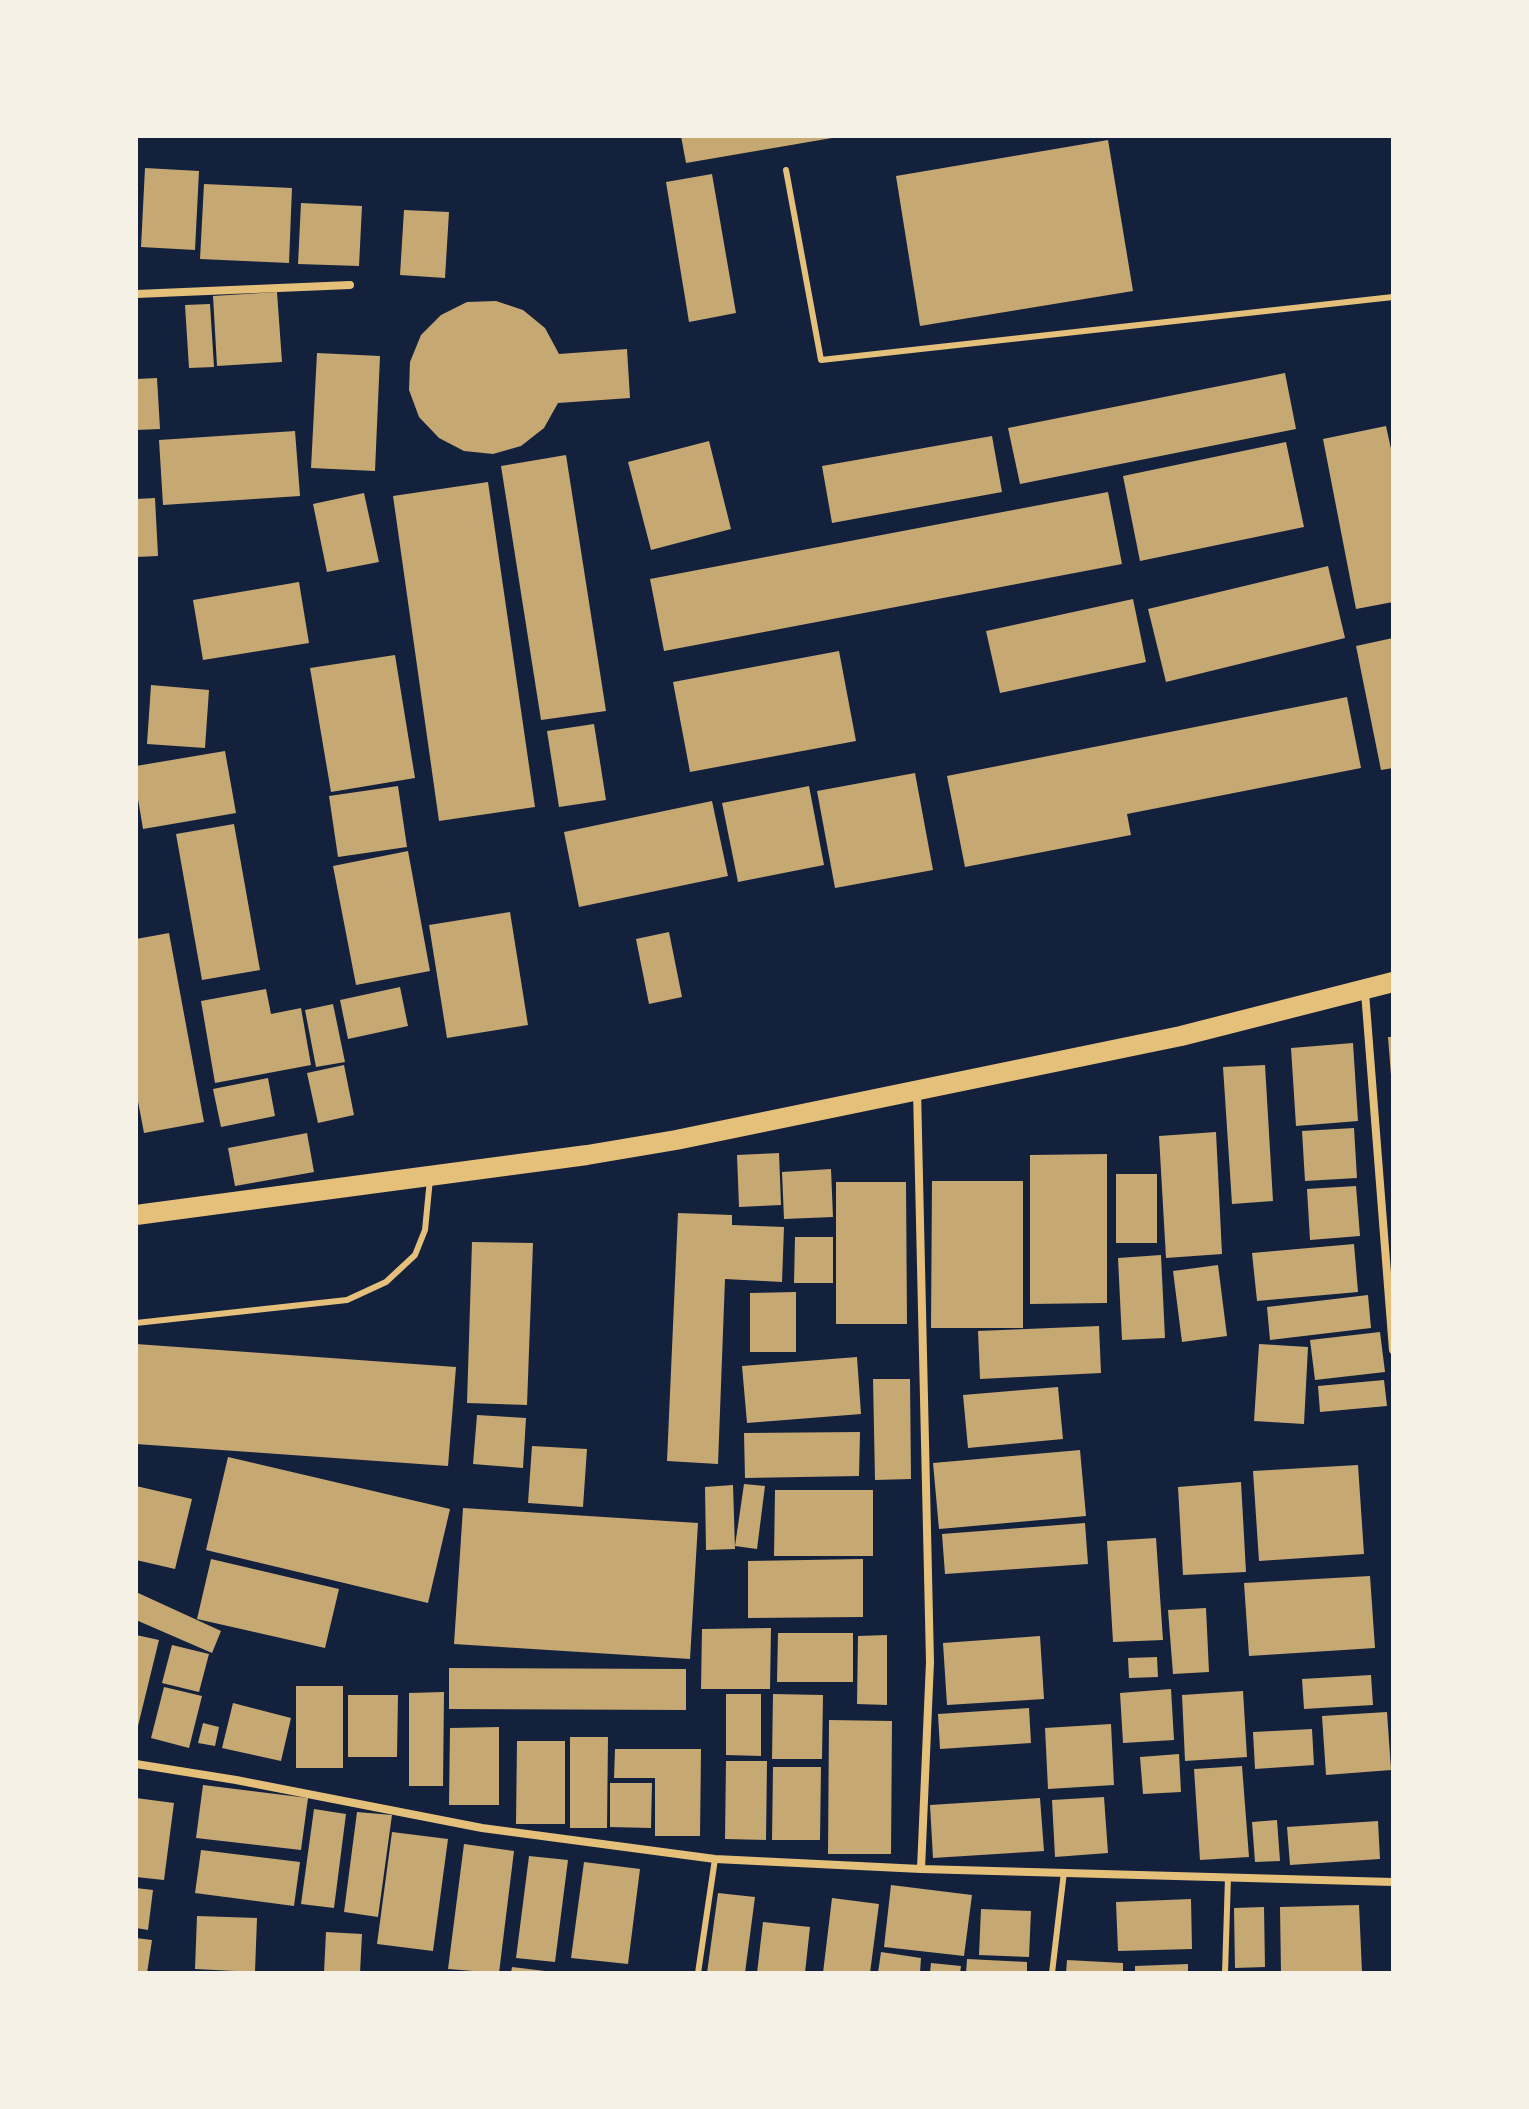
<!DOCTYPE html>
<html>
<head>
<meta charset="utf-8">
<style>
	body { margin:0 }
	#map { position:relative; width:1529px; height:2109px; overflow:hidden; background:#14213d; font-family:Signika,sans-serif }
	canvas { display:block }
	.frame { position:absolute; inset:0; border:138px solid #f6f1e7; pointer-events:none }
</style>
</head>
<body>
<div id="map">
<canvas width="1529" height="2109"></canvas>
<div class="frame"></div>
</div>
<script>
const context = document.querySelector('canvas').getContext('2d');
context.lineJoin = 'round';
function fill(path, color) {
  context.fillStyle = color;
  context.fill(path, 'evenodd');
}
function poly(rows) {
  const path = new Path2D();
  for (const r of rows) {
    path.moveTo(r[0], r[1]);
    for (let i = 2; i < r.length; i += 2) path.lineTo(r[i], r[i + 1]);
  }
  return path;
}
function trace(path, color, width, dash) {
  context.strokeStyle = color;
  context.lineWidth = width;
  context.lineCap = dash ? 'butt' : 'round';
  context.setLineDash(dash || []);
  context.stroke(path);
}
fill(poly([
	[681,136,832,136,832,138,686,163],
	[1108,140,1133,291,920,326,896,176],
	[145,168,199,171,195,250,141,247],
	[712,174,736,313,689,322,666,182],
	[204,184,292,188,289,263,200,259],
	[301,203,362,206,359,266,298,264],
	[404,210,449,212,445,278,400,275],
	[277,292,282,362,217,366,213,296],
	[496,301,523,310,545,328,559,354,627,349,630,398,558,403,544,428,521,446,493,454,464,451,439,438,419,417,409,390,410,362,421,335,441,315,467,302],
	[210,304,214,367,189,368,185,305],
	[317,353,380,356,375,471,311,468],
	[1285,373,1296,429,1020,484,1008,428],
	[157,378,160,429,136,430,136,379],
	[1386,426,1393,458,1393,602,1356,609,1323,439],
	[295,431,300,496,163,505,159,440],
	[992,436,1002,492,832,523,822,466],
	[709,441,731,529,651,550,628,462],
	[1286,442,1304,527,1140,561,1123,476],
	[566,455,606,711,541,720,501,466],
	[488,482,535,807,439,821,393,496],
	[1108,492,1122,564,664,651,650,579],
	[364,493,379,562,327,572,313,504],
	[155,498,158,556,136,557,136,499],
	[1328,566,1345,638,1166,682,1148,609],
	[299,582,309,643,203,660,193,600],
	[1133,599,1146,662,1000,693,986,631],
	[1393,638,1393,768,1381,770,1356,646],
	[839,651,856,741,690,772,673,682],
	[395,655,415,778,331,792,310,668],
	[151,685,209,690,205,748,147,744],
	[1347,697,1361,768,1127,814,1131,835,965,867,947,776],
	[594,724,606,800,559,807,547,731],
	[225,751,236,813,143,829,136,787,136,766],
	[915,773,933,870,835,888,817,791],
	[398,786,407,847,338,857,329,796],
	[809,786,824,865,738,882,722,803],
	[712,801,728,876,579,907,564,832],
	[234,824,260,970,202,980,176,834],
	[408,851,430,971,356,985,333,866],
	[510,912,528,1025,447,1038,429,925],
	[669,932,682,997,649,1004,636,939],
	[169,933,204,1122,144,1133,136,1091,136,939],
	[400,987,408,1026,348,1039,340,1000],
	[266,989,271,1014,301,1008,311,1065,215,1083,201,1001],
	[333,1004,345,1062,316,1067,305,1010],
	[1388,1037,1393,1037,1393,1074,1391,1075],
	[1353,1043,1358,1121,1296,1126,1291,1048],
	[344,1065,354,1115,318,1123,307,1073],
	[1265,1065,1273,1201,1232,1204,1223,1067],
	[268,1078,275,1116,221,1127,213,1089],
	[1354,1128,1357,1178,1305,1181,1302,1131],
	[1216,1132,1222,1254,1166,1258,1159,1136],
	[307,1133,314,1172,235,1186,228,1148],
	[779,1153,781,1205,739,1207,737,1155],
	[1107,1154,1107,1303,1030,1304,1030,1155],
	[831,1169,833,1217,784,1219,782,1172],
	[1116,1174,1157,1174,1157,1243,1116,1243],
	[932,1181,1023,1181,1023,1328,931,1328],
	[836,1182,906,1182,907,1324,836,1324],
	[1356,1186,1360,1236,1310,1240,1307,1189],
	[678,1213,732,1215,732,1225,784,1227,782,1282,725,1279,718,1464,667,1461],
	[795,1237,833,1237,833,1283,794,1283],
	[472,1242,533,1243,527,1405,467,1403],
	[1354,1244,1358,1292,1257,1301,1252,1253],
	[1161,1255,1165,1338,1122,1340,1118,1258],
	[1218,1265,1227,1336,1182,1342,1173,1271],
	[796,1292,796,1352,750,1352,750,1293],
	[1368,1295,1371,1328,1270,1340,1267,1307],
	[1099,1326,1101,1373,980,1379,978,1331],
	[1380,1332,1385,1372,1315,1380,1310,1340],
	[136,1344,456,1367,448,1466,136,1444],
	[1259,1344,1308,1347,1304,1424,1254,1421],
	[857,1357,861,1414,747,1423,742,1366],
	[873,1379,910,1379,911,1479,875,1480],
	[1384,1380,1387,1406,1320,1412,1318,1386],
	[1058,1387,1063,1439,968,1448,963,1395],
	[477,1415,526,1418,523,1468,473,1464],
	[860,1432,859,1476,745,1478,744,1433],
	[532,1446,587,1449,583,1507,528,1503],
	[1080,1450,1086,1516,939,1529,933,1463],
	[228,1457,450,1509,428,1603,206,1550],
	[1358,1465,1364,1554,1259,1561,1253,1471],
	[1241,1482,1246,1572,1183,1575,1178,1487],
	[744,1484,765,1486,757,1549,735,1546],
	[733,1485,735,1549,706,1550,705,1487],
	[136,1486,192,1499,175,1569,136,1560],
	[775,1490,873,1490,873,1556,774,1556],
	[463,1508,698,1523,690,1659,454,1644],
	[1085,1523,1088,1564,945,1574,942,1534],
	[1156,1538,1163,1640,1113,1642,1107,1541],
	[211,1559,339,1589,325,1648,197,1619],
	[863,1559,863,1617,748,1618,748,1561],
	[1370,1576,1375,1648,1249,1656,1244,1583],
	[136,1592,221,1631,212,1653,136,1620],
	[1206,1608,1209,1672,1173,1674,1168,1610],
	[771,1628,770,1689,701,1689,702,1629],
	[778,1633,853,1633,853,1682,777,1682],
	[136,1635,159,1640,137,1730,136,1730],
	[887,1635,887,1705,857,1704,858,1636],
	[1040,1636,1044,1699,947,1705,943,1643],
	[172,1645,209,1654,199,1692,162,1683],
	[1157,1657,1158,1677,1129,1678,1128,1658],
	[449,1668,686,1669,686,1710,449,1709],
	[1371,1675,1373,1705,1304,1709,1302,1679],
	[296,1686,343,1686,343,1768,296,1768],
	[164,1687,202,1696,189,1748,151,1738],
	[1171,1689,1174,1740,1123,1743,1120,1693],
	[1243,1691,1247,1757,1185,1761,1182,1695],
	[444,1692,443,1786,409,1786,409,1693],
	[726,1694,761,1694,761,1756,726,1755],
	[773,1694,823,1695,822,1759,772,1759],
	[348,1695,398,1695,397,1757,348,1757],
	[233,1703,291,1718,281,1761,222,1748],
	[1029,1708,1031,1743,940,1749,938,1714],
	[1387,1712,1391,1770,1326,1775,1322,1716],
	[829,1720,892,1721,891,1854,828,1854],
	[203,1723,219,1727,215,1746,198,1743],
	[1111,1724,1114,1785,1048,1789,1045,1728],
	[499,1727,499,1805,449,1805,450,1728],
	[1312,1729,1314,1765,1255,1769,1253,1732],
	[570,1737,608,1737,607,1828,570,1828],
	[517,1741,565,1741,565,1824,516,1824],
	[615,1749,701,1749,700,1836,655,1836,655,1778,614,1778],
	[1179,1754,1181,1792,1143,1794,1140,1757],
	[726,1761,767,1761,766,1840,725,1839],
	[1242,1766,1249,1857,1200,1860,1194,1769],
	[773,1767,821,1767,820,1840,772,1840],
	[610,1783,652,1783,651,1828,610,1827],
	[203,1785,308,1798,301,1850,196,1838],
	[1104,1797,1108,1853,1055,1857,1052,1800],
	[136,1798,174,1803,164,1880,136,1877],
	[1040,1798,1044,1851,933,1858,930,1805],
	[314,1809,346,1814,334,1908,301,1904],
	[357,1812,392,1815,378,1917,344,1912],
	[1277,1820,1280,1861,1255,1862,1252,1822],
	[1378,1821,1380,1859,1290,1865,1287,1827],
	[392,1832,448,1839,433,1951,377,1944],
	[464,1844,514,1851,499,1973,448,1969],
	[201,1850,300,1862,294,1906,195,1893],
	[529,1856,568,1860,555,1962,516,1958],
	[584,1862,640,1869,628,1964,571,1958],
	[891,1885,972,1895,964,1956,884,1947],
	[136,1888,153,1890,148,1930,136,1928],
	[718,1893,755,1897,745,1973,707,1973],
	[832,1898,879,1904,870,1973,823,1973],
	[1191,1899,1192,1949,1118,1951,1116,1902],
	[1359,1905,1362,1972,1281,1973,1280,1907],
	[1264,1907,1265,1967,1235,1968,1234,1908],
	[981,1909,1031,1911,1029,1957,979,1955],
	[197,1916,257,1918,255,1972,195,1969],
	[763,1922,810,1927,805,1973,757,1973],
	[326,1932,362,1934,360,1973,324,1973],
	[136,1938,152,1940,147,1973,136,1973],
	[881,1952,921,1958,920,1973,878,1973],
	[967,1959,1027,1962,1027,1973,966,1973],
	[1067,1960,1123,1963,1123,1973,1066,1973],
	[931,1963,961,1966,960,1973,930,1973],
	[1188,1964,1188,1973,1135,1973,1135,1966],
	[512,1967,545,1971,545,1973,511,1973]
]), '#c6a872');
trace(poly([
	[786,170,821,360,1393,297],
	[136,1323,347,1300,386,1282,415,1255,425,1230,430,1179],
	[698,1973,715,1859],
	[1052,1973,1064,1872],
	[1225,1973,1228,1877]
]), '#e5c07b', 6);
trace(poly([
	[136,294,350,285],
	[1365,992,1393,1350],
	[917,1090,930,1662,921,1869],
	[136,1764,236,1780,482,1828,715,1859,921,1869,1393,1882]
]), '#e5c07b', 8);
trace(poly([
	[136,1215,587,1155,676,1140,1181,1036,1393,982]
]), '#e5c07b', 20);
</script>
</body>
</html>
